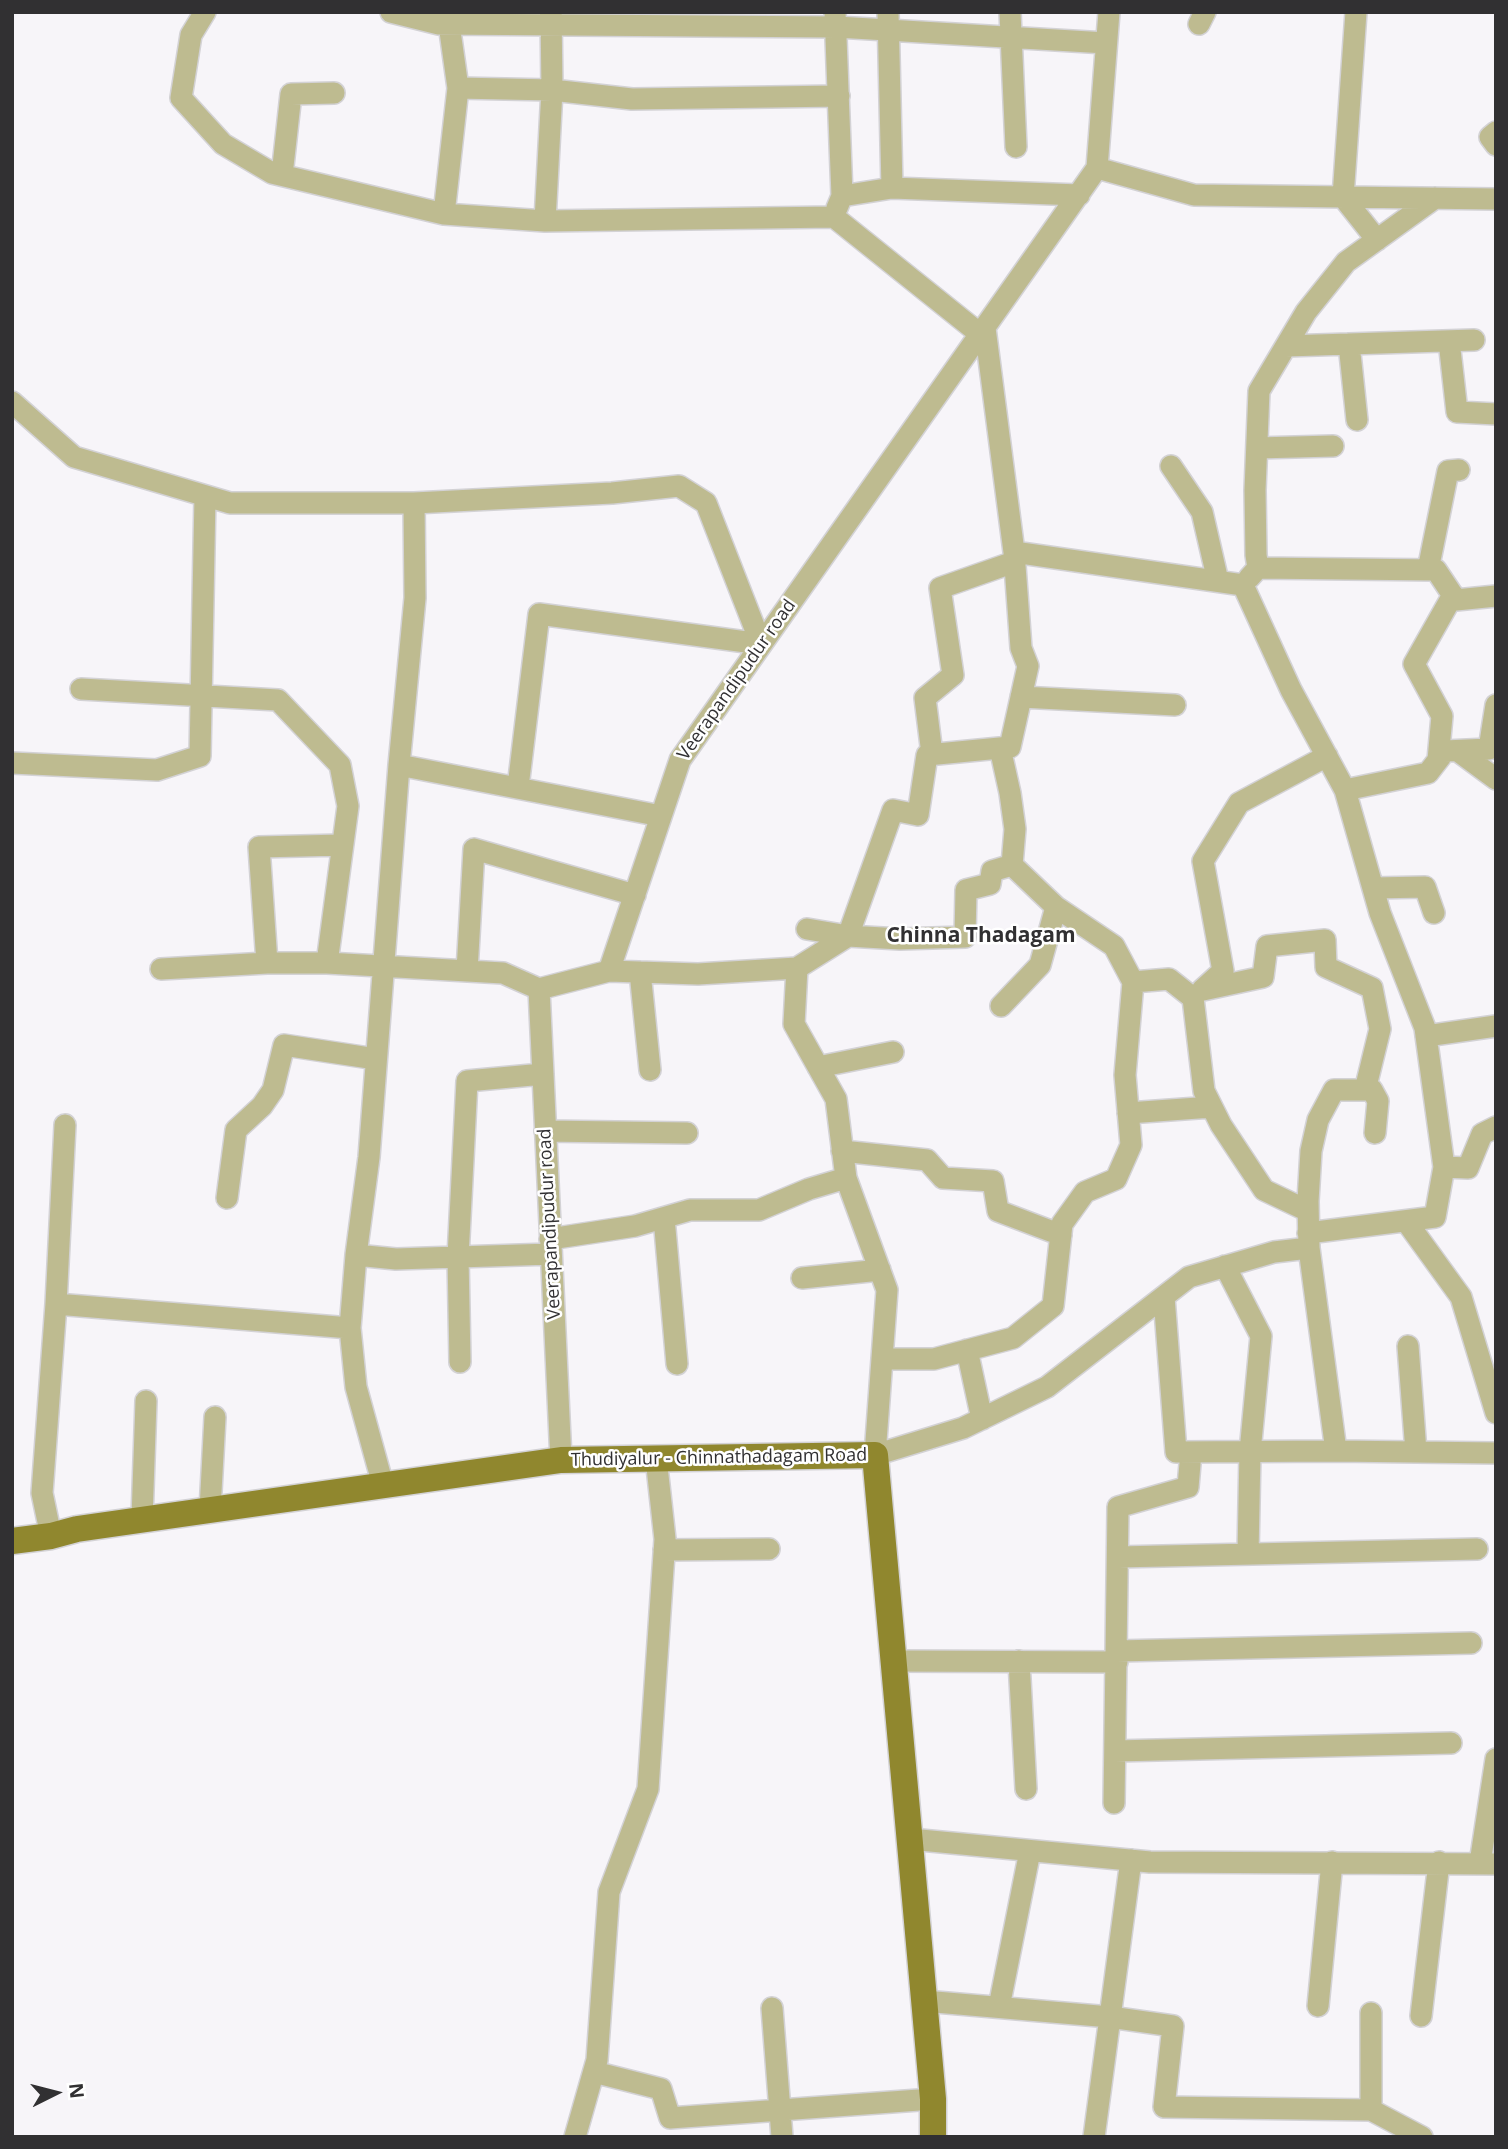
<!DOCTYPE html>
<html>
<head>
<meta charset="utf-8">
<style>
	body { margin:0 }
	#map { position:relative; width:1508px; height:2149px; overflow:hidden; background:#f7f5f9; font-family:"Open Sans",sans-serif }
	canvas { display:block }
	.frame { position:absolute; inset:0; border:14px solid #313032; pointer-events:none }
	.north { position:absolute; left:21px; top:2058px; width:70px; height:70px; -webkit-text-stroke:5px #fff; paint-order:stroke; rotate:84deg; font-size:19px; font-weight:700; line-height:28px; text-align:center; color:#313032 }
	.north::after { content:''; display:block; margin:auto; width:24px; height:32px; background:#313032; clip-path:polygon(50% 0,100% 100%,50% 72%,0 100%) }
</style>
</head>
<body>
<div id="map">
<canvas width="1508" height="2149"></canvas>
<div class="frame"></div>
<div class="north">N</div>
</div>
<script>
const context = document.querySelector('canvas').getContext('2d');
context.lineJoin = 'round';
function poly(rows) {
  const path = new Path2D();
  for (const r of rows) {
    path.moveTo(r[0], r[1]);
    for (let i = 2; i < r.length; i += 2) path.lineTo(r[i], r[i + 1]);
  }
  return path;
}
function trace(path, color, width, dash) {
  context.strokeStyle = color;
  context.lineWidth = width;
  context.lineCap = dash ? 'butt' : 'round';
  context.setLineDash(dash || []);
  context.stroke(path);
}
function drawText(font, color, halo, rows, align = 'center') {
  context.font = font + ' "Open Sans",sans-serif';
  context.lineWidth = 5;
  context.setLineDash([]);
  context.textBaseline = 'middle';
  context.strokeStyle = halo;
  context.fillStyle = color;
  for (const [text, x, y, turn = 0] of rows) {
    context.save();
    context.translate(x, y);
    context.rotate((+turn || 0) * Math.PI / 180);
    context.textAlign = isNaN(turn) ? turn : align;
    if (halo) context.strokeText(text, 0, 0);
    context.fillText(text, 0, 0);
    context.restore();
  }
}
const minor = poly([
	[205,12,191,35,181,98,223,144,272,173,444,214],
	[391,12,439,24,837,27,1106,43],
	[551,12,552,90,545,221,834,217,980,334],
	[835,12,842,196],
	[888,12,892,188,1079,195],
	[1010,12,1016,147],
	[1356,12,1343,197,1377,240],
	[449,24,458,88,552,90,632,99,839,96],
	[1199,24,1205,12],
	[458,88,444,214,545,221],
	[1496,132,1490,137,1496,145],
	[1097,168,1194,195,1496,199],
	[282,175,291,94,334,93],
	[837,208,842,196,892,188],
	[985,328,1014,552,1243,585,1291,690,1345,790,1380,913,1425,1028,1444,1167,1435,1217,1308,1233],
	[1449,341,1457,412,1496,414],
	[1349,344,1357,420],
	[1286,346,1474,340],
	[12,402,74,457,230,503,414,503],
	[1257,448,1333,446],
	[1171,466,1202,512,1218,581],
	[1258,568,1256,555,1255,490,1259,391,1306,312,1346,262,1435,198],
	[1428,570,1448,471,1459,470],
	[1249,578,1258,568,1436,570,1456,600,1496,596],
	[81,689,278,700,340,765,348,806,327,963],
	[1021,697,1175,705],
	[1000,748,1010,793,1015,829,1012,865],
	[1458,751,1496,779],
	[932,754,925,698,953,675,940,588,1014,562],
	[1438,760,1442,716,1414,664,1453,595],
	[12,763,157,770,200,756,205,496],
	[399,765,415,598,414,503,612,493,679,486,706,503,761,644,539,614,518,787],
	[1345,790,1428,773,1445,751,1489,749,1496,705],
	[1373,888,1425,887,1434,913],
	[807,929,848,936,900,939,965,937,966,890,990,884,992,871,1012,865,1056,907,1114,946,1133,982],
	[267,963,259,847,342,845],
	[797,968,794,1024,836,1099,846,1178,887,1290,875,1455,963,1428,1047,1387,1189,1277,1274,1252,1309,1248,1308,1201,1311,1151,1318,1120,1334,1090,1372,1090,1378,1101,1375,1133],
	[161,969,267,963,327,963,503,973,539,989],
	[467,971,474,849,635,895],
	[609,971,698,974,797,968,848,936,893,810,918,815,927,755,1010,747,1028,666,1021,648,1014,552],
	[640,972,650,1070],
	[1202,990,1223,971,1203,861,1239,803,1327,756],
	[1203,990,1263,977,1267,946,1325,940,1326,967,1372,988,1380,1029,1365,1090],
	[1001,1006,1040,965,1056,907],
	[1426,1036,1496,1026],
	[818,1067,893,1052],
	[1128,1113,1212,1107],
	[545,1131,687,1133],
	[842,1151,927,1160,943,1178,993,1181,998,1211,1061,1235],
	[1444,1167,1468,1168,1482,1134,1496,1127],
	[227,1198,236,1130,262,1106,273,1090,284,1045,376,1059],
	[664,1218,677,1364],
	[1406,1221,1461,1297,1496,1413],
	[550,1239,635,1226,690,1210,759,1210,809,1189,846,1178],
	[1309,1248,1336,1451,1496,1453],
	[551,1254,396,1259,356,1255,369,1157,399,765,661,816],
	[356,1255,350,1328,356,1387,383,1485],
	[1225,1266,1261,1336,1250,1452,1248,1554],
	[802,1278,880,1270],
	[1164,1297,1176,1452,1336,1451],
	[56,1304,65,1125],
	[1408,1346,1416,1452],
	[967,1350,982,1419],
	[882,1359,934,1359,1013,1338,1053,1306,1062,1224,1085,1192,1116,1179,1131,1145,1125,1075,1133,982,1169,979,1193,998,1204,1091,1221,1125,1264,1190,1308,1211],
	[460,1362,458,1257,467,1081,543,1074],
	[561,1460,539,989,609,971,680,760,1097,168,1109,12],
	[210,1510,215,1417],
	[142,1519,146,1401],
	[51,1536,42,1493,56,1304,350,1328],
	[664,1550,769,1549],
	[1118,1557,1477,1549],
	[1117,1651,1471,1643],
	[894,1661,1117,1662],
	[1019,1661,1026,1789],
	[1115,1751,1451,1743],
	[1114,1803,1118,1507,1188,1487,1191,1452],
	[910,1839,1150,1862,1496,1864],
	[1480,1863,1496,1759],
	[924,2001,1110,2017,1173,2026,1164,2107,1371,2110,1422,2137],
	[1318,2006,1332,1862],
	[999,2007,1030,1851],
	[772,2008,782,2137],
	[1371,2013,1371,2110],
	[1421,2016,1439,1862],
	[594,2072,661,2089,670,2118,933,2099],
	[575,2137,597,2060,609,1892,648,1789,665,1539,656,1458],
	[1094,2137,1131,1860]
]);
const major = poly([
	[12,1541,51,1536,77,1529,561,1460,875,1455,933,2099,933,2137]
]);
trace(minor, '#d3d2d5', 24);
trace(major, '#d3d2d5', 29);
trace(minor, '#bebb90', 21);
trace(major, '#90872e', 26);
drawText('18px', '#313032', '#fff', [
	["Veerapandipudur road",737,680,-55],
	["Veerapandipudur road",550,1224,-93],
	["Thudiyalur - Chinnathadagam Road",719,1458,-1]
]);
drawText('bold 21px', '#313032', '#fff', [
	["Chinna Thadagam",981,936]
]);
</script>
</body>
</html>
